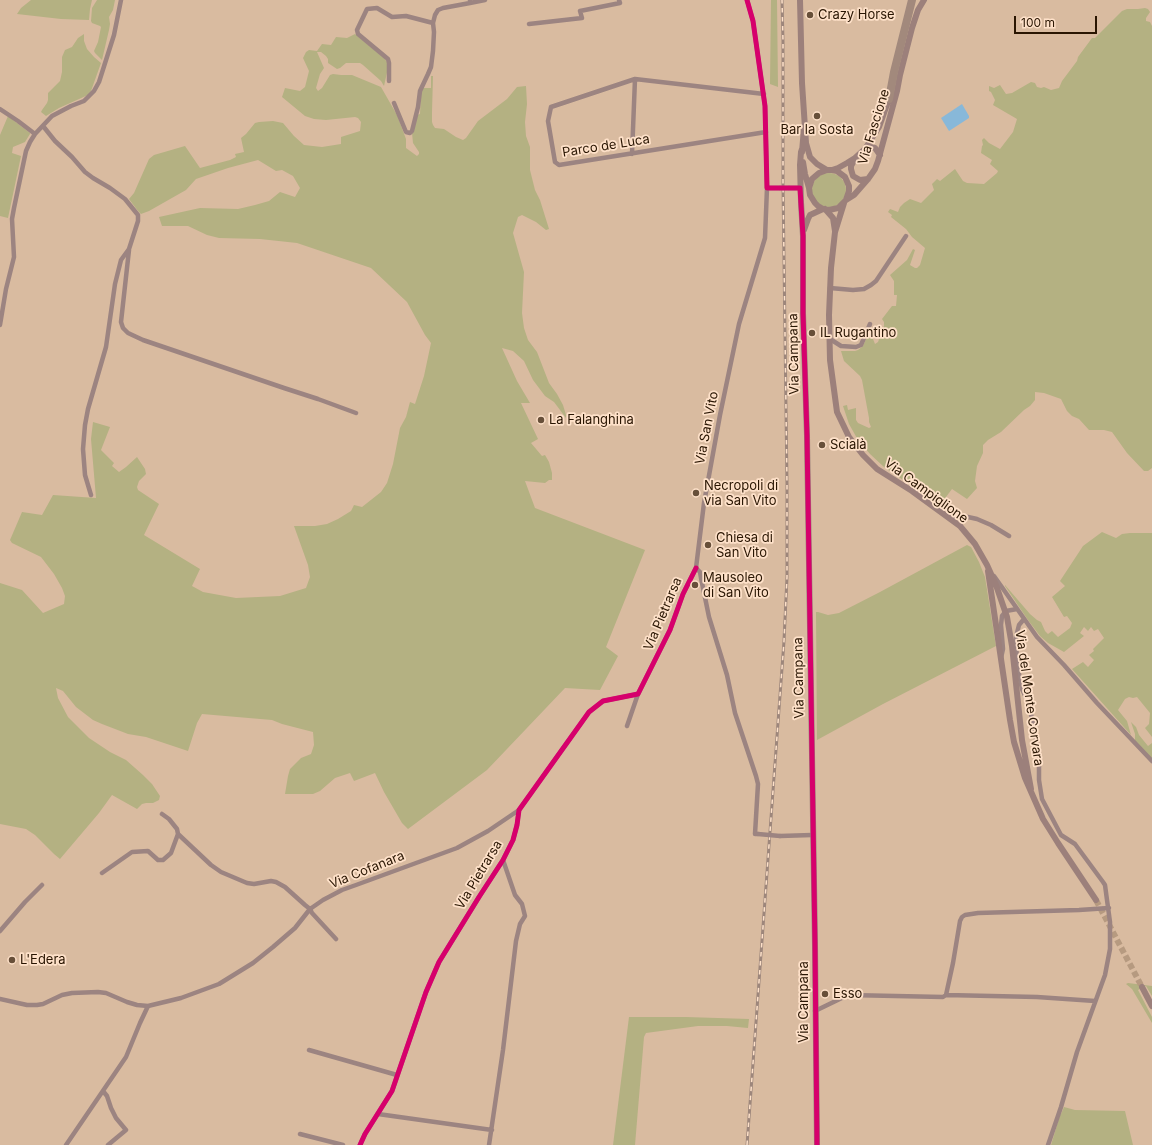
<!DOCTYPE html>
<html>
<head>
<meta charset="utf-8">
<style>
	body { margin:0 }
	#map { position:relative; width:1152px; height:1145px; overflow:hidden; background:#d9bba0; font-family:Inter,sans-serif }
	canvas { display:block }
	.scale { position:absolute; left:1014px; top:16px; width:83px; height:18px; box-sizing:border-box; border:2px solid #291502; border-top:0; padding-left:5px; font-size:12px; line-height:14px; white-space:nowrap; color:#291502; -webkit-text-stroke:3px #fee1c9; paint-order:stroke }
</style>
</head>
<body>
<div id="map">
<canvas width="1152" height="1145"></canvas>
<div class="scale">100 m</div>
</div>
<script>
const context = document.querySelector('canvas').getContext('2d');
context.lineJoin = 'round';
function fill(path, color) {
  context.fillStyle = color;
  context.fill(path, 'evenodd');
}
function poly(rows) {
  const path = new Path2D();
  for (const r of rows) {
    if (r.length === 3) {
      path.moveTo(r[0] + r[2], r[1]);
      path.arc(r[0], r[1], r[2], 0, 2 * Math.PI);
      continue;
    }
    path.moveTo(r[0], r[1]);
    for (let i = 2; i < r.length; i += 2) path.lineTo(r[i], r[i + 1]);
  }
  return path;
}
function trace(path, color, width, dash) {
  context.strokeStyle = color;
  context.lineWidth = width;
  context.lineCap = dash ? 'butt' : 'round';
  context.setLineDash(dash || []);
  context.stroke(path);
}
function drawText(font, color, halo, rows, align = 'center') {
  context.font = font + ' Inter,sans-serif';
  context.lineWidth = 3.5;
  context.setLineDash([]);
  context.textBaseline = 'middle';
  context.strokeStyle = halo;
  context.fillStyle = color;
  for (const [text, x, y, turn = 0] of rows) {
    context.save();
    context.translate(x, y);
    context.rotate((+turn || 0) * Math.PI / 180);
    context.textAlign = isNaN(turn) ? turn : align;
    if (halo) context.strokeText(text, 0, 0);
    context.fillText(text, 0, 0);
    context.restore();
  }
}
fill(poly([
	[31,0,92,0,90,9,89,20,61,19,17,14,21,8],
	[97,0,115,0,113,10,109,17,110,24,109,30,102,60,95,53,94,51,98,42,101,27,100,26,92,23,91,21,92,8],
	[771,0,777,0,778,87,770,84],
	[1145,8,1148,9,1150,12,1146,18,1146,21,1150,22,1152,26,1152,468,1148,471,1144,471,1127,453,1112,432,1104,430,1089,430,1079,419,1072,416,1067,411,1061,399,1044,393,1035,392,1035,400,1030,406,1024,410,1001,432,988,440,983,445,983,453,977,466,975,481,977,488,967,499,952,489,940,505,884,467,870,454,858,440,849,424,843,406,847,405,848,410,856,408,856,420,858,423,869,428,871,427,869,422,869,418,862,380,860,376,844,361,841,351,855,351,858,350,863,346,867,337,871,334,875,344,878,342,884,326,884,322,882,319,892,306,896,306,897,295,894,295,894,281,890,275,907,260,913,249,915,250,910,265,915,268,917,268,920,265,925,248,912,237,906,229,891,217,892,215,888,212,890,209,898,212,900,207,904,203,910,199,921,203,934,190,932,184,937,179,940,181,955,169,963,181,967,183,984,184,997,173,998,171,990,164,992,160,981,153,982,146,983,145,982,140,984,138,989,143,1000,149,1013,132,1017,119,993,105,995,100,991,92,989,91,989,86,994,88,1000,85,1006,94,1012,93,1031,82,1035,83,1037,87,1041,88,1044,87,1051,90,1059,88,1062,81,1077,61,1078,57,1092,38,1095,38,1122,11,1127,9,1138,9],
	[84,34,84,41,87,49,94,57,101,63,91,91,88,95,59,108,46,116,41,112,42,110,47,103,48,100,48,93,60,81,62,72,62,57,65,50,72,47,78,38],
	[355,34,384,58,387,62,388,68,384,86,381,81,363,65,360,63,346,63,340,68,337,69,328,63,328,59,326,56,321,52,317,52,324,68,320,74,316,88,318,91,322,88,330,75,333,74,341,75,352,75,381,87,397,115,406,139,406,148,417,156,419,154,419,152,413,143,412,133,417,115,420,114,421,93,423,88,431,88,431,76,433,76,432,112,432,122,433,125,435,128,444,129,456,137,463,140,466,138,478,121,507,99,517,87,526,86,527,104,525,122,526,136,530,147,530,170,535,190,540,200,549,229,546,230,536,222,522,215,518,217,513,233,524,272,522,313,524,328,528,340,537,352,549,383,557,394,563,405,566,415,566,418,554,402,545,396,533,380,524,361,513,351,502,348,517,381,530,403,521,403,538,439,531,443,542,456,545,455,549,462,552,473,552,480,549,480,545,483,525,481,535,508,645,550,606,647,618,656,600,690,565,688,487,770,408,829,402,823,384,792,375,773,354,781,350,773,335,778,320,791,313,794,285,794,288,776,290,769,301,758,311,754,314,745,313,732,282,724,272,720,202,714,197,723,188,751,146,737,128,734,102,724,93,720,76,707,63,691,56,688,58,698,68,717,89,738,110,752,126,760,143,775,152,784,160,796,159,800,153,803,146,803,142,804,137,809,112,795,99,813,60,859,54,854,35,835,26,829,0,824,0,583,22,590,43,613,64,604,65,596,62,588,54,574,41,557,12,543,10,540,22,512,42,515,53,495,96,498,91,439,93,422,110,427,101,450,114,463,112,466,119,472,126,467,137,457,145,469,146,474,139,481,137,487,138,490,159,504,144,535,200,569,192,586,203,592,236,598,280,596,306,588,310,577,308,565,294,526,315,526,327,524,338,519,351,511,354,505,362,507,381,492,387,483,393,464,400,428,406,417,410,402,415,404,424,376,431,343,425,335,407,302,371,268,297,243,260,239,219,238,207,235,188,226,162,226,159,217,200,208,238,209,255,205,269,201,280,192,295,197,300,188,293,176,282,170,276,171,258,160,228,168,196,179,186,190,149,211,141,214,138,211,129,199,134,193,149,159,154,155,185,146,200,168,230,160,236,157,235,154,244,152,241,138,246,134,255,123,259,122,273,121,283,123,294,136,304,145,322,147,341,144,341,137,360,131,361,122,358,118,355,117,326,120,314,119,305,116,282,97,285,88,300,91,305,87,309,71,303,58,306,52,309,50,317,51,322,44,331,45,336,37,347,38],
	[8,116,30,133,30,134,25,142,13,147,12,153,21,156,8,218,0,216,0,135],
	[829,190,17],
	[1102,532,1116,538,1122,534,1130,533,1152,533,1152,737,1145,728,1149,724,1150,713,1137,697,1133,698,1129,697,1125,699,1118,710,1127,721,1131,735,1072,669,1083,662,1088,667,1094,660,1089,655,1094,651,1093,649,1104,638,1098,629,1094,631,1091,627,1088,631,1084,627,1080,633,1084,636,1064,652,1048,643,1040,636,1028,620,1005,586,1005,585,1030,614,1037,620,1041,622,1045,631,1048,634,1052,631,1058,637,1070,628,1072,623,1067,616,1064,617,1052,597,1065,586,1060,581,1083,546],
	[967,545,971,547,979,562,985,577,996,646,883,704,817,740,816,612,818,612,828,615,839,613,880,592],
	[1131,722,1136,727,1139,735,1148,746,1152,743,1152,759,1135,741,1135,734],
	[1128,983,1152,986,1152,996,1146,986,1138,990,1152,1017,1152,1023,1132,989,1126,984],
	[629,1017,686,1017,749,1019,748,1028,727,1026,698,1026,646,1033,644,1037,635,1145,613,1145],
	[1064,1107,1075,1110,1125,1111,1133,1145,1051,1145,1060,1115,1061,1114]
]), '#b4b182');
fill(poly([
	[962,104,969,116,969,118,949,131,941,118]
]), '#88b8d9');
trace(poly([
	[1096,900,1142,987]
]), '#b69a80', 6, [6, 3]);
trace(poly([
	[470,0,470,3,485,0],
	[747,0,753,21,765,106,767,188,780,188],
	[529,24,582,18,580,11,620,3,619,0],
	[389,81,389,63,388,59,358,34,357,30,367,9,377,8,392,17,406,16,433,23],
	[764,94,635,79,551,107,548,121,555,162,559,165,766,132],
	[394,103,406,132,410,133,412,131,418,107,420,91,428,74,431,67,433,51,434,32,433,23,435,15,438,10,443,8,470,3],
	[0,109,18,121,35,134],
	[43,126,55,141,72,157,85,172,93,178,110,188,125,199,138,215,138,221,129,249,121,260,115,284,106,347,88,409,85,425,83,449,85,475,91,495],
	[632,154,635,79],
	[789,188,800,188],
	[129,250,121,322,123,328,128,333,143,340,284,388,318,399,356,413],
	[830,288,853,290,864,289,871,285,876,281,906,236],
	[0,325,6,289,14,257,12,219,14,208,26,151,30,142,35,134,52,116,71,106,84,101,94,91,99,82,114,35,121,0],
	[830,339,841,346,856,347,861,345,870,324],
	[948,517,968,517,977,519,991,525,1009,536],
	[994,576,1037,637,1064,665,1097,703,1152,761],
	[1024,619,1019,625,1016,637,1017,664,1022,689,1029,704,1039,755,1039,780,1042,799,1061,835,1075,844,1103,882,1105,885,1107,900,1110,922,1110,949,1105,975,1077,1052,1061,1107,1048,1145],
	[1001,658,1003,649,1001,625,1002,616,1006,611,1017,609],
	[627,726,638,694],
	[162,814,169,819,177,829,178,834,211,865,221,872,247,883,254,884,271,881,276,882,285,887,305,905,310,909,312,913,336,939],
	[758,834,755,834,758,784,756,776,735,713,727,675,709,617,701,578,700,572,696,568,704,503,720,415,739,324,765,238,767,188],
	[780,836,812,835],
	[102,873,132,852,148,851,158,860,163,860,171,853,178,834],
	[0,931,25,902,42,885],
	[946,995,953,963,960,921,962,917,965,915,978,913,1079,910,1109,908],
	[0,999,27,1005,37,1005,43,1004,62,995,72,993,98,992,106,993,127,1002,137,1005,148,1006,181,998,219,984,253,963,273,947,295,928,310,909,323,900,342,890,356,885,457,848,488,831,519,810],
	[815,1011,848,995,943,997,946,995,1037,997,1095,1001],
	[309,1050,397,1075],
	[103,1091,107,1096,111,1108,116,1118,126,1130,108,1145],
	[378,1114,492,1130],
	[300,1134,343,1145],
	[66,1145,126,1057,140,1023,148,1006],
	[360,1145,365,1134,392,1091,426,992,439,962,479,897,503,860,513,840,517,825,519,810,589,712,603,701,638,694,670,630,683,594,696,568],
	[489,1145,503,1050,516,941,520,924,525,916,522,904,515,895,503,860]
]), '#9c8481', 4.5);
trace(poly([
	[800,0,802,83,806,143,810,157,817,164,827,170],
	[802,149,801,152,800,165,801,202,803,236,803,313,807,436,815,946,817,1145],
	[865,149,870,147,875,148,880,155],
	[802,152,804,128],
	[855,159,851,166,851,169,853,176,860,180,868,179],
	[803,162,805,174,809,188,810,195,815,203,818,206,823,209,829,210,838,208,846,200,849,191,849,186,845,177,837,171,832,170,827,170,819,173,812,179,809,188],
	[832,170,838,168,847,163,855,158,865,149,879,127,890,96],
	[846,200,854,195,868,179,875,169,878,161,897,91,900,75,912,28,918,10,924,0],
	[844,203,835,232,831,268,829,315,830,360,837,412,849,437,863,455,877,469,912,491,960,526,975,544,987,565,996,585,1007,617,1012,646,1022,740,1031,789],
	[825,209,833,218,835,231],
	[804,230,808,219,810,215,823,209],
	[988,571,1010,720,1014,742,1025,778,1043,819,1058,843,1096,900],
	[1142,987,1152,1006]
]), '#9c807b', 6);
trace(poly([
	[889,99,894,72,912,0]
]), '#a2897c', 8);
const rail = poly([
	[747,1145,784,641,787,577,787,484,783,184,783,41,782,0]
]);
trace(rail, '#9d867b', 3);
trace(rail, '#fee1c9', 1.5, [4.5]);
trace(poly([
	[780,188,789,188],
	[758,834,780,836]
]), '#9c8481', 4.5);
trace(poly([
	[747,0,753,21,765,106,767,188,800,188,803,236,803,313,807,436,815,946,817,1145],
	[360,1145,365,1134,392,1091,426,992,439,962,479,897,503,860,513,840,517,825,519,810,589,712,603,701,638,694,670,630,683,594,696,568]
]), '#d6006c', 5);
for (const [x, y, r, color] of [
	[810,15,4,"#674f39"],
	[817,116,4,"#674f39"],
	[812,333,4,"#674f39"],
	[541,420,4,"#674f39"],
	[822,445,4,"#674f39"],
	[696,493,4,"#674f39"],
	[708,545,4,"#674f39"],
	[695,585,4,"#674f39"],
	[12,960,4,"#674f39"],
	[825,994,4,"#674f39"]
]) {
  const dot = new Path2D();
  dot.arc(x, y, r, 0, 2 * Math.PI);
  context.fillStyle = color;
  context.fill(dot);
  trace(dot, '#fee1c9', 1.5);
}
drawText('13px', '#291502', '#fee1c9', [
	["Crazy Horse",818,15],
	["Bar la Sosta",817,130,"center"],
	["IL Rugantino",820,333],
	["La Falanghina",549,420],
	["Scialà",830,445],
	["Necropoli di",704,486],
	["via San Vito",704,501],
	["Chiesa di",716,538],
	["San Vito",716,553],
	["Mausoleo",703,578],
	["di San Vito",703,593],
	["L'Edera",20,960],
	["Esso",833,994]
], 'left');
drawText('13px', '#291502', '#fee1c9', [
	["Via Fascione",874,127,-73],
	["Parco de Luca",606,146,-9],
	["Via Campana",794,354,-91],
	["Via San Vito",707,428,-79],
	["Via Campiglione",926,491,36],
	["Via Pietrarsa",663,614,-67],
	["Via Campana",799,678,-91],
	["Via del Monte Corvara",1029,698,82],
	["Via Cofanara",367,870,-22],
	["Via Pietrarsa",479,875,-59],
	["Via Campana",804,1002,-90]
]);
</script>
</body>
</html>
